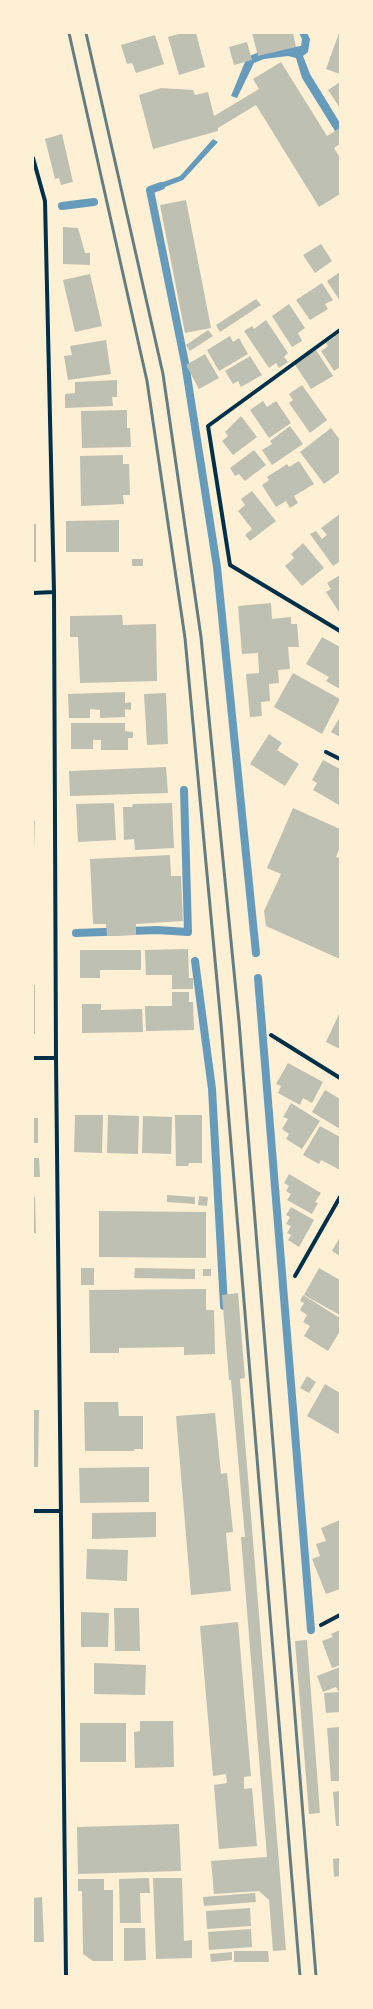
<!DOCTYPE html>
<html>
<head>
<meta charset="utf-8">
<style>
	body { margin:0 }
	#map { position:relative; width:373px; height:2009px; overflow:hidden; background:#fdf0d5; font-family:Signika,sans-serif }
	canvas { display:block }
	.frame { position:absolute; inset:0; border:34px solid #fdf0d5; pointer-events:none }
</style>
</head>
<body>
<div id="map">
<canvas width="373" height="2009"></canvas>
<div class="frame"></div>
</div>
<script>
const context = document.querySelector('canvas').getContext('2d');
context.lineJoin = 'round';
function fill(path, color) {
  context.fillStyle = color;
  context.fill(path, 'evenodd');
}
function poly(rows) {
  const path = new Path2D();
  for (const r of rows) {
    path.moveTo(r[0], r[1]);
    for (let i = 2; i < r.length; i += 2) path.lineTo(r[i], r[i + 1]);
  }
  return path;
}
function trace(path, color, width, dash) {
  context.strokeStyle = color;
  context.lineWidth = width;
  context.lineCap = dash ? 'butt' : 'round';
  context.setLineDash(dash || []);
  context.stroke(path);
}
fill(poly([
	[299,33,307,33,310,39,308,52,303,56,310,74,340,123,340,139,302,78,296,58,288,56,264,59,254,63,237,98,231,96,247,57,259,52,301,46,302,39],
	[213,139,218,142,183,180,152,192,149,187,180,176]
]), '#669bbc');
trace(poly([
	[161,186,150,190,185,363,217,567,256,953],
	[62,206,94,202],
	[76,933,157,930,188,932,184,790],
	[195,961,212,1089,224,1306],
	[258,978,311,1630]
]), '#669bbc', 8);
fill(poly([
	[182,33,196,33,205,67,179,75,168,37],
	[252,33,293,33,296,47,258,56],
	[339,33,340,33,340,74,326,69],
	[155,35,164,64,136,73,132,63,127,64,121,45],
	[247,42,252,60,234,65,229,47],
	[281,62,327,136,340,128,340,144,334,148,340,158,340,194,319,207,256,105,218,128,218,131,153,149,139,95,161,88,193,90,195,95,208,92,214,116,259,89,253,79],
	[340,82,340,108,328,90],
	[62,134,73,182,61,185,59,178,55,179,45,139],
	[186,200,211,328,185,333,160,205],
	[63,227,78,228,85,253,90,253,90,265,63,264],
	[321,244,332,261,315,273,303,255],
	[340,272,340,301,327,281],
	[90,274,102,326,75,332,63,280],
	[322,283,333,300,325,304,328,309,310,320,296,300],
	[256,299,261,305,220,332,216,325],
	[289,304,305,328,298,333,302,341,292,347,272,316],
	[266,320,288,353,284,357,288,362,279,368,276,363,269,368,244,331,252,326,254,329],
	[208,330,213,336,190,351,186,345],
	[340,333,340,367,334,371,321,351,328,346,326,343],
	[230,336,233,342,239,338,248,354,219,371,207,350],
	[106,340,111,374,68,380,64,356,72,355,70,346],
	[316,350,333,376,311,389,294,363],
	[205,354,219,378,199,389,186,365],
	[250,356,262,375,241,387,238,381,233,384,225,371],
	[117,380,117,397,112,397,113,406,65,408,65,394,75,393,75,382],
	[302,385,327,420,310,433,289,403,293,400,289,394],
	[263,401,267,407,276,401,291,423,269,438,250,410],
	[127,410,127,428,130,428,131,447,82,448,81,411],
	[241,416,257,437,233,455,222,441,228,436,225,432],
	[290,426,303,444,272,465,262,450,272,444,270,441],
	[331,428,340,440,340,472,324,484,300,452],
	[254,450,266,465,245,481,239,474,235,476,230,468],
	[123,455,123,464,129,464,130,495,123,495,124,504,81,506,80,456],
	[299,461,314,484,294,496,298,503,290,508,286,501,276,507,262,485,269,480,267,477,287,464,289,467],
	[252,491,276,521,250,541,245,535,252,529,238,511,245,505,241,499],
	[340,514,340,561,333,566,310,534,316,531,322,539,327,535,321,528],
	[119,520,119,552,66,552,66,521],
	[33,524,36,524,36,562,33,562],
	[303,543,324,568,302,586,285,566,294,558,291,554],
	[132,559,143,559,143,566,132,566],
	[340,575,340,611,339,612,326,592,331,589,327,583],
	[271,603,272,619,291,617,291,624,297,624,299,647,288,647,290,669,278,670,279,683,269,684,270,701,261,702,262,716,250,717,246,674,259,673,258,653,242,654,238,606],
	[122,615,123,625,156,624,157,681,80,683,78,637,70,637,70,616],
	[322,637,340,647,340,689,326,681,329,677,306,664],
	[293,673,340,699,322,734,274,707],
	[125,692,125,703,131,702,131,710,125,709,125,717,100,718,100,710,90,709,90,718,69,718,68,694],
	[166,693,168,744,147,745,144,694],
	[340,717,340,737,331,732],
	[71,723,125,723,125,731,133,732,133,738,128,738,128,750,101,750,101,740,93,740,93,749,71,749],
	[269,734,282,743,277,750,299,764,285,786,250,764],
	[323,760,340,769,339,805,313,790,317,783,312,780],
	[166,767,168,793,70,796,69,771],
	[114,803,116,840,78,842,76,804],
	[172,803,174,848,135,850,134,839,124,840,123,807,132,807,133,804],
	[293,808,340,829,340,847,336,857,340,858,340,959,266,926,264,911,281,874,267,868],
	[33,821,35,821,34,848,33,848],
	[170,855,171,876,181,876,183,921,136,924,136,935,107,936,106,924,93,924,90,859],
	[188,949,189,978,193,978,193,989,172,989,172,975,146,975,145,950],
	[80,950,141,950,141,970,100,970,100,978,80,978],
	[33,985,35,985,35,1034,33,1034],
	[172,992,189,992,189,1002,193,1002,194,1030,146,1031,145,1006,172,1006],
	[82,1004,101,1004,101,1010,142,1009,143,1032,82,1033],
	[340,1012,340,1049,326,1042],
	[288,1063,323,1082,312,1103,303,1098,300,1105,278,1093,281,1086,276,1084],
	[325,1090,340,1099,340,1129,312,1112],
	[291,1103,320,1121,302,1149,286,1139,289,1134,282,1129,288,1119,283,1117],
	[75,1115,103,1115,102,1153,74,1152],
	[108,1115,139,1116,138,1154,107,1153],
	[175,1115,202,1115,202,1163,189,1163,188,1166,176,1166],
	[143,1116,172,1117,171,1154,142,1153],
	[33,1118,38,1118,38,1143,33,1143],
	[320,1126,340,1137,340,1170,321,1160,319,1164,303,1155],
	[33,1158,39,1158,40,1177,33,1177],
	[289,1174,321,1193,315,1202,318,1203,312,1214,287,1200,291,1194,286,1191,289,1186,284,1183],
	[167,1195,195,1197,195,1204,167,1202],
	[199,1196,208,1197,207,1206,198,1205],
	[33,1197,35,1197,36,1233,33,1233],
	[291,1207,314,1220,299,1247,288,1240,291,1235,287,1233,291,1226,286,1224,290,1217,286,1215],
	[99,1211,206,1212,206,1258,99,1257],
	[340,1237,340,1256,332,1251],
	[81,1268,94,1268,94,1285,81,1285],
	[135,1268,195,1269,195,1279,134,1278],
	[319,1268,340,1280,340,1315,304,1295],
	[203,1269,211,1269,211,1276,203,1276],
	[206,1289,206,1310,214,1310,215,1354,184,1355,184,1347,119,1348,119,1353,90,1353,89,1290],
	[238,1293,245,1378,240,1379,286,1950,273,1951,269,1900,259,1891,214,1894,211,1861,267,1857,241,1537,245,1537,231,1380,229,1380,222,1295],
	[303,1295,340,1318,340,1331,328,1351,304,1336,310,1326,303,1322,307,1315,300,1310,304,1303,300,1301],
	[307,1376,316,1382,309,1393,300,1388],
	[325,1384,340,1393,340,1435,307,1416],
	[84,1402,118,1402,119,1416,143,1416,143,1449,134,1449,134,1451,85,1451],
	[33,1410,39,1410,38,1467,33,1467],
	[215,1413,221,1474,227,1473,233,1532,226,1533,231,1591,191,1595,176,1416],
	[149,1467,149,1502,80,1503,79,1468],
	[156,1512,156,1537,92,1539,92,1513],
	[340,1520,340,1589,326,1594,312,1559,320,1556,316,1544,326,1541,321,1528],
	[87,1549,128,1550,127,1581,86,1579],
	[114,1608,139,1608,140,1651,115,1651],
	[81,1612,109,1613,108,1647,81,1647],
	[238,1622,251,1776,244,1777,244,1789,252,1788,257,1846,219,1849,214,1785,227,1783,226,1774,213,1776,200,1626],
	[340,1630,340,1665,332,1668,322,1641,333,1637,331,1634],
	[307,1640,320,1813,309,1814,295,1641],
	[94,1663,146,1665,145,1695,94,1694],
	[340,1667,340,1691,338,1691,336,1687,323,1692,317,1676],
	[340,1692,340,1712,326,1713,324,1693],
	[140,1721,173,1721,174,1767,135,1768,134,1732,140,1731],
	[80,1723,126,1723,126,1762,80,1762],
	[340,1727,340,1781,331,1781,327,1728],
	[340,1791,340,1826,336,1826,333,1792],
	[179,1824,181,1871,78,1874,77,1827],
	[340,1858,340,1876,334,1877,333,1859],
	[149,1878,150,1893,140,1893,141,1923,120,1923,119,1879],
	[153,1878,182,1878,184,1941,192,1940,192,1958,156,1959],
	[78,1879,104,1879,104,1890,113,1890,113,1961,93,1961,83,1954,82,1891,78,1891],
	[255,1893,256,1902,204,1906,203,1897],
	[42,1897,44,1942,33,1942,33,1898],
	[250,1908,251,1926,207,1929,206,1911],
	[124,1928,145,1928,146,1960,124,1961],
	[251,1929,252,1947,209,1950,208,1932],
	[234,1951,268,1951,269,1962,234,1962],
	[232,1952,232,1960,211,1962,210,1954]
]), '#bec0b2');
trace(poly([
	[33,158,45,201,54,592,56,1058,66,1976],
	[340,330,208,426,230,565,340,631],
	[33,593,54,592],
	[326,752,340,759],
	[271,1035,340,1078],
	[33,1058,56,1058],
	[295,1276,340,1197],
	[33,1511,61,1511],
	[321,1625,340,1615]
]), '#003049', 4);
trace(poly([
	[69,33,147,381,185,638,221,1024,300,1976],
	[86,33,163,374,201,637,239,1022,316,1976]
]), '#657d81', 3);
</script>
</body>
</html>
